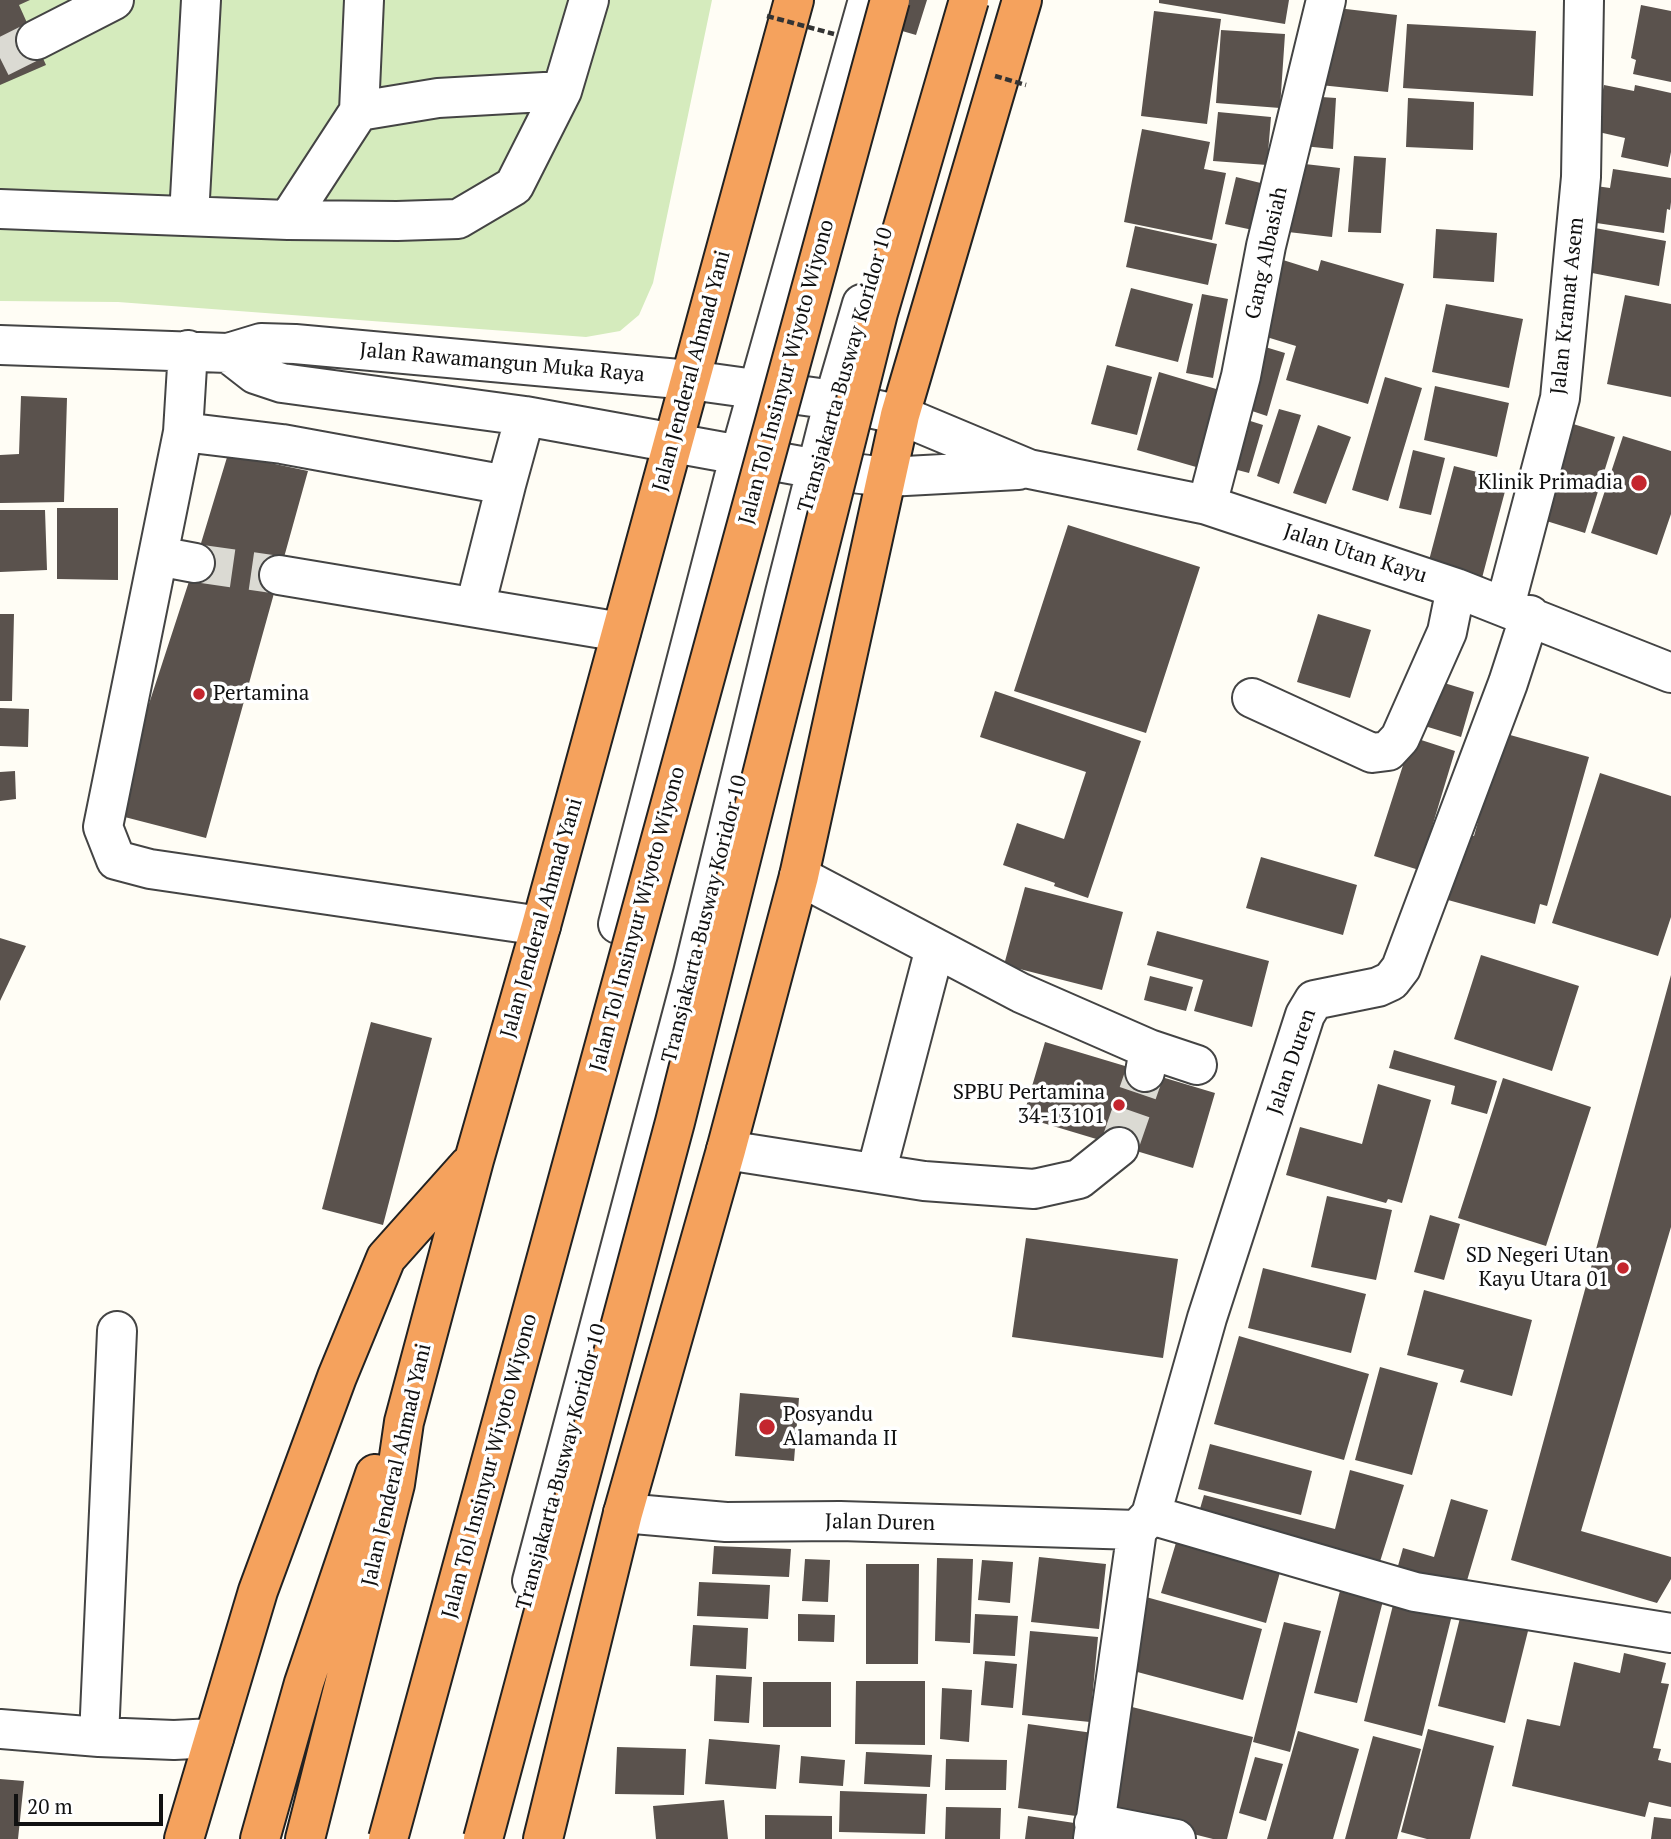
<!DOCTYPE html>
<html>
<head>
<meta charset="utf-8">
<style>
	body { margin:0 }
	#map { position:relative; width:1671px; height:1839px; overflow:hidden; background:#fffdf5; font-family:"PT Serif",serif }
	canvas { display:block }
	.scale { position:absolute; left:14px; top:1794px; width:149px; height:32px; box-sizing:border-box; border:4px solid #111; border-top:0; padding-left:9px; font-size:21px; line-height:24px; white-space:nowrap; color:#111; -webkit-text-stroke:5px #fff; paint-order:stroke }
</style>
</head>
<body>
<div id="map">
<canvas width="1671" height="1839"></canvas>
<div class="scale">20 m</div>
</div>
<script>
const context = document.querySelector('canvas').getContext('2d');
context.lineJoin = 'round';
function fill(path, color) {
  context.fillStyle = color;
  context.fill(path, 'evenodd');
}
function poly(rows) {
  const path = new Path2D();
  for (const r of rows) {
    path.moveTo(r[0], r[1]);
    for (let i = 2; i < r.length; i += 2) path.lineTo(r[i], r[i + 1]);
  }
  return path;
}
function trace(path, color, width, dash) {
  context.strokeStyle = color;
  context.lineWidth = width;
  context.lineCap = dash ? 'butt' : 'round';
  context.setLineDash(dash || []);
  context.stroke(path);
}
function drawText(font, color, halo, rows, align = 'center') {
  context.font = font + ' "PT Serif",serif';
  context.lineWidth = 7;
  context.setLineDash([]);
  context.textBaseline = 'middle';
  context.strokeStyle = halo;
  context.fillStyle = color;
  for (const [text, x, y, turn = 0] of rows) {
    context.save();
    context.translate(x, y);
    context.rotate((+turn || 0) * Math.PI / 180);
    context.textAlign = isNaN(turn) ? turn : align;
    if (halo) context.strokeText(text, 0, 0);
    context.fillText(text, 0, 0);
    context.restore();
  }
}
fill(poly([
	[0,0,712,0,653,283,639,315,620,331,586,337,118,302,0,301]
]), '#d5ebbd');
fill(poly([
	[0,0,30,0,19,5,46,65,0,85],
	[885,0,927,0,916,35,878,24],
	[1159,0,1289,0,1285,24,1159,3],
	[1641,5,1671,11,1671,82,1633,74,1636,60,1631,58],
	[1329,7,1397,15,1388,92,1320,85],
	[1154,11,1221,19,1207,124,1141,116],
	[1407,24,1536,31,1533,96,1403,88],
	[1221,30,1285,34,1280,108,1216,103],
	[1604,85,1634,91,1635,85,1671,93,1671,152,1668,167,1621,157,1625,138,1594,131],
	[1307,96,1336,98,1333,149,1303,146],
	[1408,98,1474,102,1473,150,1406,147],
	[1218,112,1271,117,1267,165,1213,161],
	[1142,129,1210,142,1204,169,1226,173,1212,240,1124,222],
	[1354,156,1386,158,1381,233,1348,232],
	[1296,163,1340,168,1332,237,1288,232],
	[1613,169,1671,178,1671,202,1670,210,1667,209,1664,233,1583,221,1589,185,1610,188],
	[1236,177,1273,186,1262,232,1225,224],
	[1135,226,1217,244,1208,285,1126,267],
	[1595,228,1666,241,1659,286,1587,272],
	[1436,229,1497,233,1494,282,1433,278],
	[1283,260,1318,271,1321,260,1404,284,1368,404,1286,380,1296,346,1260,335],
	[1131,288,1193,304,1178,362,1115,346],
	[1202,294,1228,299,1213,378,1186,373],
	[1625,295,1671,304,1671,397,1607,384],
	[1446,304,1523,319,1509,388,1432,372],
	[1262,346,1285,353,1267,416,1243,408],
	[1107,365,1152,377,1137,435,1091,424],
	[1159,372,1233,394,1210,471,1137,450],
	[1385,377,1422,388,1388,501,1352,490],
	[1435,386,1509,403,1497,457,1424,440],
	[21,396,67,398,64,502,0,503,0,455,19,454],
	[1279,409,1301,415,1279,484,1257,476],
	[1241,418,1263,425,1249,473,1226,467],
	[1570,423,1615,437,1585,533,1540,519],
	[1318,425,1351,437,1326,504,1293,493],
	[1623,436,1671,451,1671,514,1657,555,1591,533],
	[1413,450,1445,458,1431,515,1399,508],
	[228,454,308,471,206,838,113,814,195,563],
	[1454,466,1508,480,1482,578,1428,564],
	[57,508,118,508,118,580,57,579],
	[0,510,45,510,47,570,0,572],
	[1068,525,1200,567,1146,733,1014,691],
	[0,614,14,614,12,701,0,701],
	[1318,614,1371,630,1350,698,1297,682],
	[1431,679,1474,692,1461,737,1418,724],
	[995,691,1141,741,1088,898,1054,886,1055,883,1003,865,1017,823,1064,839,1086,772,980,737],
	[0,708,29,709,28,747,0,746],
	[1503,733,1589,757,1547,906,1540,904,1535,924,1448,900,1467,835,1474,836],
	[1412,737,1455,751,1419,870,1374,856],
	[15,771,16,799,0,801,0,772],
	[1600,773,1671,796,1671,917,1658,956,1552,923],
	[1261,857,1357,885,1343,935,1246,908],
	[1025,887,1123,912,1102,990,1004,965],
	[1157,931,1269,961,1252,1027,1194,1011,1203,980,1147,965],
	[0,938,26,946,0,1001],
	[1481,955,1579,986,1552,1071,1454,1039],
	[1671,975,1671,1227,1581,1531,1671,1557,1671,1579,1657,1603,1511,1560],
	[1150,976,1193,987,1186,1011,1144,1000],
	[371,1022,432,1038,383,1225,322,1209],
	[1045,1042,1215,1093,1193,1168,1023,1117],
	[1394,1050,1497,1081,1487,1114,1451,1104,1455,1086,1389,1068],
	[1503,1078,1591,1107,1546,1246,1458,1218],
	[1378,1084,1431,1100,1402,1203,1388,1199,1386,1203,1286,1175,1300,1127,1362,1144],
	[1327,1196,1392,1210,1376,1280,1311,1267],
	[1430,1215,1460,1224,1444,1280,1414,1272],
	[1026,1238,1178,1259,1163,1358,1012,1337],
	[1263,1268,1366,1294,1351,1353,1248,1328],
	[1424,1290,1532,1320,1512,1396,1460,1382,1464,1370,1407,1355],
	[1239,1336,1369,1374,1344,1460,1214,1424],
	[1380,1367,1438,1383,1412,1475,1355,1460],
	[740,1393,799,1398,794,1461,735,1456],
	[1210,1444,1312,1471,1301,1515,1198,1489],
	[1350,1470,1404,1485,1378,1568,1197,1519,1204,1495,1335,1529],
	[1451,1499,1488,1510,1463,1594,1396,1573,1403,1548,1434,1557],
	[1178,1536,1282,1565,1266,1623,1161,1593],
	[714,1546,791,1549,789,1577,712,1574],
	[1039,1557,1106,1564,1099,1629,1031,1622],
	[937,1558,973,1559,970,1643,935,1641],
	[805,1559,830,1560,828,1602,802,1601],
	[982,1560,1013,1562,1010,1603,978,1600],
	[866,1564,919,1564,918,1664,866,1664],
	[1343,1579,1386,1589,1357,1703,1314,1693],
	[699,1582,770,1585,768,1619,697,1616],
	[1146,1597,1262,1629,1243,1700,1126,1669],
	[1395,1597,1453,1611,1422,1736,1364,1721],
	[1462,1610,1529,1627,1505,1723,1438,1706],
	[798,1614,835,1615,834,1642,798,1641],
	[975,1614,1018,1616,1015,1656,973,1654],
	[1284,1622,1321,1631,1290,1752,1253,1742],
	[693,1625,748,1628,746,1669,690,1666],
	[1030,1631,1098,1637,1090,1722,1022,1715],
	[1624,1653,1666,1663,1661,1683,1669,1684,1653,1748,1661,1749,1658,1760,1671,1763,1671,1807,1649,1802,1645,1817,1512,1786,1527,1719,1560,1726,1574,1662,1620,1673],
	[985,1661,1017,1664,1013,1708,981,1705],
	[716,1675,752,1677,749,1723,714,1721],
	[856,1681,925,1681,925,1745,855,1744],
	[763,1682,831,1682,831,1727,763,1727],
	[942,1688,972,1690,969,1742,940,1739],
	[1128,1706,1253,1737,1227,1839,1213,1839,1102,1811],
	[1028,1724,1093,1733,1083,1817,1018,1808],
	[1428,1729,1494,1746,1470,1839,1427,1839,1401,1832],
	[1298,1731,1359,1749,1333,1839,1267,1839],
	[1373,1736,1421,1749,1397,1839,1345,1839],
	[709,1739,780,1745,776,1789,705,1784],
	[617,1747,686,1749,684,1795,615,1794],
	[866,1752,932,1755,930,1787,864,1784],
	[801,1756,845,1760,843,1786,799,1783],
	[1255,1757,1283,1764,1266,1821,1239,1813],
	[946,1759,1007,1760,1006,1790,945,1790],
	[0,1779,24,1781,18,1839,0,1839],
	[840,1791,927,1794,925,1834,839,1832],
	[724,1800,728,1839,656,1839,653,1806],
	[946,1807,1001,1808,1000,1839,945,1839],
	[765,1815,832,1816,832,1839,765,1839],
	[1028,1816,1081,1824,1079,1839,1025,1839],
	[1654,1817,1671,1819,1671,1839,1651,1839]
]), '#5a524d');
trace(poly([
	[0,58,36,40],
	[195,563,279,575],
	[1119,1147,1145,1072]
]), '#dbdad3', 38, [38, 19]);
const minor = poly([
	[36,40,114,0],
	[359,111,364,0],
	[0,209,288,220,397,221,458,219,514,186,562,91,589,0],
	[189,216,201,0],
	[288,220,359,111,438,98,562,91],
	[0,345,228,353,261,343,295,344,690,380,834,400,900,415,1029,469,1207,505,1456,588,1671,673],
	[188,350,183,432,103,827,116,860,150,869,541,926],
	[228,353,255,374,282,383,525,416,817,469,887,477,1018,470],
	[183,432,282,444,506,485,525,416],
	[1207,505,1241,376,1266,246,1326,0],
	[158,556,195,563],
	[279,575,621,632],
	[1505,606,1560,398,1581,177,1584,0],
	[475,607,506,485],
	[1252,698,1372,753,1388,751,1400,738,1447,632,1456,588],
	[799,876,1021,993,1149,1049,1145,1072],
	[618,924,740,454,868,0],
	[1149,1049,1197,1065],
	[726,1150,924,1181,1034,1189,1079,1179,1119,1147],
	[876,1173,935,948],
	[623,1513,726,1522,840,1521,1137,1530],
	[1151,1515,1415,1592,1671,1633],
	[532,1581,693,973,785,593,834,400,862,304],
	[0,1729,99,1737,174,1740,214,1738],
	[99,1737,117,1331],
	[1094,1823,1176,1839],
	[1093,1839,1137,1530,1151,1515,1207,1318,1305,1015,1314,1000,1378,987,1391,981,1401,968,1508,683,1530,615]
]);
const highway = poly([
	[184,1839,258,1591,337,1377,386,1258,469,1165],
	[260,1839,304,1683,375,1474],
	[305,1839,395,1484,404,1422,474,1160,541,926,794,0],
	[543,1839,623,1513,726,1150,799,876,900,415,1022,0]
]);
trace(minor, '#444', 42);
trace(highway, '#222', 42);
trace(minor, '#fff', 38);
trace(highway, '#f5a25d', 38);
const highwayBridge = poly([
	[388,1839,890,0],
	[483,1839,675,1122,878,313,969,0]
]);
trace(highwayBridge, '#222', 42, []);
trace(poly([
	[767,16,834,34],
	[995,76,1026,85]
]), '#333', 4.5, [7, 3.5]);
trace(highwayBridge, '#f5a25d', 38);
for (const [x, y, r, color] of [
	[1639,483,9,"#c4262e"],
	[199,694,7,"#c4262e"],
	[1119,1105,7,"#c4262e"],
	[1623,1268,7,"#c4262e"],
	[767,1427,9,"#c4262e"]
]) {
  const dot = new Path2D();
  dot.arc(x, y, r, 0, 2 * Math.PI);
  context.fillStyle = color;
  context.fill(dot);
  trace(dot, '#fff', 2.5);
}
drawText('21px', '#111', '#fff', [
	["Gang Albasiah",1267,253,-78],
	["Jalan Kramat Asem",1568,306,-84],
	["Jalan Rawamangun Muka Raya",502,363,5],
	["Transjakarta Busway Koridor 10",846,370,-74],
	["Jalan Jenderal Ahmad Yani",692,371,-75],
	["Jalan Tol Insinyur Wiyoto Wiyono",787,372,-75],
	["Jalan Utan Kayu",1355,554,18],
	["Jalan Jenderal Ahmad Yani",542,918,-74],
	["Jalan Tol Insinyur Wiyoto Wiyono",638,919,-75],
	["Transjakarta Busway Koridor 10",705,919,-76],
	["Jalan Duren",1292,1062,-71],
	["Jalan Jenderal Ahmad Yani",397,1465,-77],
	["Jalan Tol Insinyur Wiyoto Wiyono",490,1466,-75],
	["Transjakarta Busway Koridor 10",562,1467,-75],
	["Jalan Duren",880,1523,1]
]);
drawText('21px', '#111', '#fff', [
	["Klinik Primadia",1623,483],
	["Pertamina",213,694,"left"],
	["SPBU Pertamina",1105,1093],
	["34-13101",1105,1117],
	["SD Negeri Utan",1609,1256],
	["Kayu Utara 01",1609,1280],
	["Posyandu",783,1415,"left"],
	["Alamanda II",783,1439,"left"]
], 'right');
</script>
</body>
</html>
